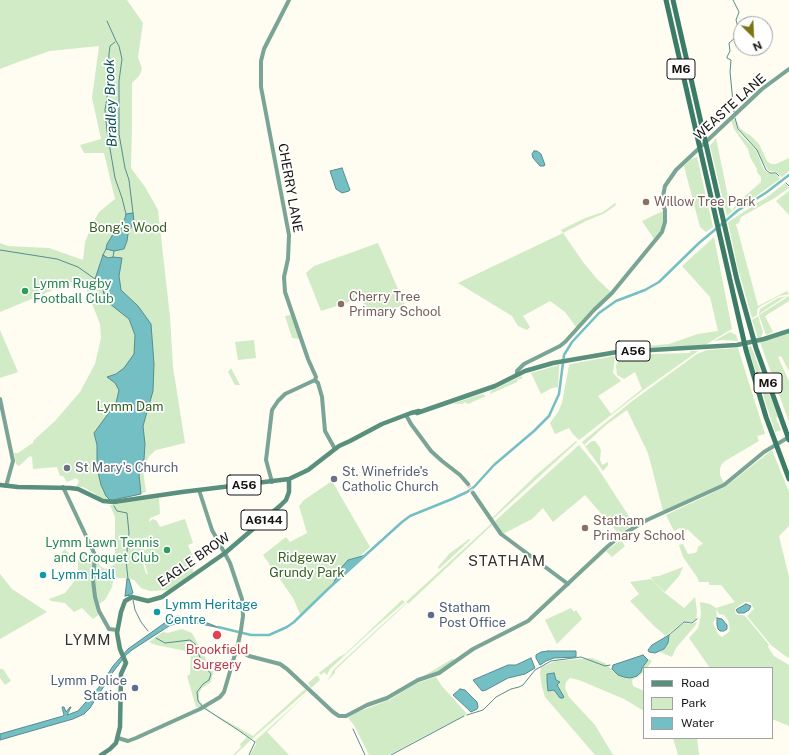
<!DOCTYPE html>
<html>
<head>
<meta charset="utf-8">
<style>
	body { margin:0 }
	#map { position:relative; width:789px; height:755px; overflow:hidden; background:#fffcf1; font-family:"Public Sans",sans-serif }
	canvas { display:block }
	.legend { position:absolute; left:643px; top:667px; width:130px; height:72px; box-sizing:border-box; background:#fff; border:1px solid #a1a19f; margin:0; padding:5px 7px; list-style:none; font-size:12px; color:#151410 }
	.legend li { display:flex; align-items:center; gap:8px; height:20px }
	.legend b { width:20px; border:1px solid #a1a19f }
	.north { position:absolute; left:733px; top:16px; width:40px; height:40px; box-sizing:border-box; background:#fff; border:1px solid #a1a19f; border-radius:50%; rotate:156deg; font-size:11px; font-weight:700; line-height:16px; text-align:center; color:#151410 }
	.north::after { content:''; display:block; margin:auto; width:14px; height:18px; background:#7c7316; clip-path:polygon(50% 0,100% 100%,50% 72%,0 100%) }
</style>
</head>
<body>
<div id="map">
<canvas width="789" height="755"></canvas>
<ul class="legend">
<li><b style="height:5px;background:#598f7d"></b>Road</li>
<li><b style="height:11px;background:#d0ebc5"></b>Park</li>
<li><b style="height:11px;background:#74bfc4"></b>Water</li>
</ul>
<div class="north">N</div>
</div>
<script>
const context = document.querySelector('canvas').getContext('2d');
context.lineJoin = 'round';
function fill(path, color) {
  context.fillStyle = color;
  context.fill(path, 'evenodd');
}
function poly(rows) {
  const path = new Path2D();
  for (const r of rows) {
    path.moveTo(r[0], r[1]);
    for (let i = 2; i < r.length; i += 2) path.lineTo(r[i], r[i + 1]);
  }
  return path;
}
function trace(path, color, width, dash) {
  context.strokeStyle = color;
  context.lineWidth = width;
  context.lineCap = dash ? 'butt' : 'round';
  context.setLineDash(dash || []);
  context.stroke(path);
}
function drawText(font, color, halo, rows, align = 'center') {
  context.font = font + ' "Public Sans",sans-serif';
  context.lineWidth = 3.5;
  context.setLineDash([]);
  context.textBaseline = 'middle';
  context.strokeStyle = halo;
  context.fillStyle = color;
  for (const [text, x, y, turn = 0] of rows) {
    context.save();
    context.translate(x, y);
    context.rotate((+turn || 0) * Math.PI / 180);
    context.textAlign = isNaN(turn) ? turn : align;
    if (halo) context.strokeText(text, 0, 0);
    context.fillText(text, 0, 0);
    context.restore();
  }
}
fill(poly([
	[0,0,127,0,143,23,138,57,142,69,139,76,132,83,132,125,131,168,145,187,158,210,170,317,173,367,185,443,156,450,149,456,143,470,146,492,143,493,115,500,106,500,98,497,94,493,83,487,76,487,79,481,76,478,67,482,63,476,60,476,57,467,33,469,32,457,30,456,19,466,16,464,14,453,18,453,31,444,33,443,34,440,55,421,80,392,95,364,101,338,100,324,86,288,77,280,0,312,0,243,8,246,49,248,83,260,85,242,92,225,99,212,115,199,104,153,84,153,80,145,101,139,92,98,99,46,50,51,18,62,0,69],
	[734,117,737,128,740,134,756,150,764,170,768,173,776,174,780,179,752,199,743,204,738,204,737,207,727,216,710,146,716,138,731,211,745,196,761,182,761,177,757,172,757,169,750,157,748,149,734,129,731,120],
	[735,118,740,128,746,133,750,135,759,144,767,161,771,164,776,164,789,158,789,171,782,177,776,172,769,171,762,161,757,150,740,131],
	[697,157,713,227,706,232,700,227,684,166,691,159],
	[785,183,789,188,773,199,741,217,739,223,736,224,758,306,787,291,789,294,779,296,759,307,757,310,757,315,752,318,737,265,728,222,770,195],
	[789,191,789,215,776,201],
	[615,203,616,205,605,213,586,221,563,233,583,262,597,279,612,293,577,328,565,312,550,301,523,316,530,327,527,330,518,326,512,316,458,283,559,235,563,233,561,230,585,218,603,212],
	[665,210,662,232,654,239,642,221],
	[714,237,732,329,705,345,636,348,634,347,669,344,698,334,718,331,710,297,682,266],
	[378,243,405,305,369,317,361,298,321,311,306,273,314,266],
	[787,296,783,298,759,314,760,309,778,298],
	[789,296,789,301,765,316,773,332,766,335,759,315],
	[290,315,292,316,300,339,292,338,285,316],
	[758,316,763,332,761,337,758,338,752,320],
	[0,330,18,372,0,378],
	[730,332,736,335,738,341,723,340,714,341],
	[789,333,789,371,781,356,778,357,789,381,789,422,760,342],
	[254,340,256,358,238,360,235,342],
	[751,346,778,417,776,418,781,430,775,432,748,347],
	[738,348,765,434,757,436,759,441,725,461,721,465,720,469,720,475,724,483,663,511,648,453,627,410,606,425,584,445,586,446,592,441,595,441,599,446,601,450,600,460,602,465,608,462,608,465,603,471,582,442,631,402,697,354,707,350],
	[690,351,698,351,642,391,579,440,572,433,569,428,555,434,550,423,558,412,562,403,569,365,571,364,614,356,615,357,613,373,621,381,598,396,611,414,642,389,635,372,624,379,617,375,616,366,619,355,690,353],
	[559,365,558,387,552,388,541,394,531,373],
	[231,368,240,385,235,385,228,372],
	[522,376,522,379,518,379,517,382,490,394,491,391],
	[481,394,478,396,483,394,486,396,468,404,465,402,462,404,453,404,472,397,450,405],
	[576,441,577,442,493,519,492,518,535,476],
	[579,445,597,467,634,524,619,534,585,495,553,522,543,508,532,519,503,534,495,521],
	[772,450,789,492,789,526,779,536,789,577,789,658,784,655,771,645,747,616,754,609,750,602,745,602,741,604,735,609,735,612,737,615,743,615,746,617,769,645,768,647,774,656,789,665,789,726,772,719,772,668,710,668,689,638,698,628,699,624,701,614,700,602,710,604,716,608,735,602,721,585,709,585,709,582,699,582,697,577,683,557,679,545,683,544,688,554,695,553,697,551,699,545,700,546,704,542,702,543,687,529,684,532,680,528,674,531,666,515,725,487],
	[716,609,719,614,724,615,728,620,730,629,729,632,722,637,718,634,713,623,717,616],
	[332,481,370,547,360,556,348,560,333,584,301,616,293,598,263,555,286,537,290,542,307,533,299,506,304,500],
	[159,498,160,514,150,518,147,529,149,522,153,519,157,521,160,527,185,519,193,543,188,545,195,562,191,564,194,573,170,590,150,591,141,588,134,580,126,578,114,578,112,587,105,600,99,604,100,614,93,619,82,608,74,612,65,603,51,601,49,599,65,593,72,584,78,574,78,560,91,552,96,558,100,566,105,569,115,564,115,517,110,505],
	[146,534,148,548,141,552,148,574,146,574,140,551,146,548],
	[491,524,492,525,472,544,408,604,406,602],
	[482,529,439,569,438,567,449,554,469,539,470,540],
	[621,540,625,546,612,557,606,551],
	[65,549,73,558,68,562,60,554],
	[683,567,679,576,665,592,654,582,651,577,659,576],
	[0,574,12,589,47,612,0,639],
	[651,579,665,593,684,608,695,597,697,611,696,620,693,622,683,622,666,636,654,626,630,601,639,594,630,582],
	[402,600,405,602,371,631,330,669,327,675,324,672,321,675,319,673,339,657,345,654],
	[406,603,406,604,335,670,335,673,327,681,331,675,333,670],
	[571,608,574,612,576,610,582,619,557,644,545,620],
	[697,622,695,626,676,648,672,657,660,652,664,649,669,640,669,636,678,627,684,623,691,624],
	[182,629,192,633,213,672,211,682,202,688,199,693,199,700,203,705,199,707,196,707,187,676,190,674,191,652,156,645,149,642,163,632,168,633],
	[592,658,605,663,614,672,642,668,649,659,652,661,647,668,644,668,644,672,642,674,632,680,633,686,644,691,644,711,624,699,579,680,570,678,566,682,565,688,569,697,595,725,613,755,595,755,545,697,542,687,540,674,541,667,556,661],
	[452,659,457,660,444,670,422,677],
	[0,669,3,669,11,681,5,685,0,678],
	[316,676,318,676,320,680,311,688,308,683],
	[436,677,441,685,467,714,389,755,369,755,354,725,348,718,358,712,389,700,417,683],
	[305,689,307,691,252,739,205,709,206,707,211,712,253,736],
	[309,692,267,732,289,755,250,755,256,744,255,741],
	[247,737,251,740,235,755,233,755,241,747,240,744],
	[673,738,697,738,699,755,678,755]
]), '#d0ebc5');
const water = poly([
	[534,151,537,151,541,154,545,165,544,166,540,166,533,158,532,154,534,151],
	[342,168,350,190,349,191,342,193,336,189,330,171,342,168],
	[133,213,134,221,128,234,127,241,124,249,114,251,106,249,107,244,115,231,124,222,126,214,133,213],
	[103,255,108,258,113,257,122,258,119,276,121,290,138,306,151,324,154,364,153,391,143,426,145,444,144,459,139,475,141,494,113,500,110,500,106,496,101,485,97,468,97,445,94,433,116,403,119,390,115,383,107,377,116,374,124,368,134,354,135,335,129,319,105,300,102,284,95,279,103,255],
	[366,555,351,568,333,584,341,568,348,560,366,555],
	[127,579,129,579,133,593,125,596,127,579],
	[746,604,751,606,749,610,744,613,738,613,736,610,737,609,746,604],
	[178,616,200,620,220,628,192,622,181,622,169,626,132,650,126,655,113,672,90,708,84,714,73,719,0,740,0,734,63,716,64,715,62,707,64,707,66,712,70,707,71,707,67,715,78,711,100,686,113,666,128,649,173,617,178,616],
	[717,618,722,619,727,625,727,629,724,631,720,631,718,629,717,625,717,618],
	[669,635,668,643,664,649,655,653,649,652,648,650,652,645,669,635],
	[548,651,576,651,576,657,554,658,546,661,540,665,536,658,536,655,541,652,548,651],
	[643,655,648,660,642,668,641,672,637,676,630,678,624,677,618,675,612,669,613,665,643,655],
	[531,658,535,668,525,674,508,678,486,690,482,691,473,680,508,665,516,665,531,658],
	[554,673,556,680,560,682,557,685,564,697,563,698,560,698,554,690,548,691,547,681,547,674,554,673],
	[460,689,465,690,477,702,478,707,477,709,471,712,453,695,460,689]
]);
fill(water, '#74bfc4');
trace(water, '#588c8e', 1);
trace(poly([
	[733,0,739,12,736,20,738,27,734,33,735,38,729,43,730,51,727,57,727,58,731,60,730,72,734,112],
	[107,21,116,41,119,46,122,59,119,81,119,134,125,168,129,180,133,213],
	[115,42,110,46,109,54,107,98,105,110,107,131,115,178,122,198,126,214],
	[735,118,738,129,757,150,766,170,770,173,776,173,779,176],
	[786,183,789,186],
	[0,250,57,259,78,267,95,279],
	[103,255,106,249],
	[113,257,114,251],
	[114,506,117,511,127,513,129,533,126,560,128,579],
	[125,596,132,595],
	[133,600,135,610,141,622,148,631],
	[669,635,684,622,692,623,697,619],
	[156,638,165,643,190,640,195,644,202,663,211,674,209,680,203,684,197,692,198,701,202,706],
	[204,708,238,730,255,742,249,755],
	[467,715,483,710,496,697,511,689,519,687,523,685,535,670,551,661,581,657,605,666,610,665],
	[353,729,365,755],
	[391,755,464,716]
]), '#588c8e', 1);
trace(poly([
	[218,627,251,635,269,635,287,627,294,622,328,589,402,522,410,516,452,499,467,492,474,487,494,465,534,431,549,416,559,394,564,355,572,342,599,313,616,301,645,290,659,282,699,243,729,218,737,211,767,192,789,175]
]), '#74bfc4', 2.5);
trace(poly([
	[468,484,473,493]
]), '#dcd9cf', 4, [4, 2]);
trace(poly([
	[289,0,264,49,261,61,261,87,289,235,288,259,284,277,285,292,308,359,316,377,315,380,318,383,322,397,325,431,335,449],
	[517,375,517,371,524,364,560,346,565,342,594,310,612,293,658,237,662,232,665,222,665,210,662,201,665,186,676,170,762,89,789,69],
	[0,399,13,461,6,486],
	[406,415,411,424,431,451,442,461,460,475,468,484],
	[272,482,266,460,272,410,278,401,285,394,315,380],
	[63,487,95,555,93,580,95,597,99,611,109,629,117,630],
	[473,493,501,534,568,584],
	[236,649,249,656,280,664,287,669,333,712,339,716,346,716,367,705,387,698,418,680,439,673,473,649,528,621,607,547,620,536,647,520,724,485,764,452,789,437],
	[118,738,128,741,136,738,200,709,220,697,224,692,238,644,241,630,243,616,242,599,230,563,212,530,199,490]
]), '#7aa495', 4);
trace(poly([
	[417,413,495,386,525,371,553,363,617,352,737,345,764,339,789,331],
	[0,485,18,487,70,488,78,489,103,501,114,502,182,492,289,479,308,470,339,446,350,441,382,424,411,413,419,411],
	[101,755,110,749,116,743,120,727,121,674,126,663,120,649,117,633,121,612,125,601,132,597,148,601,162,597,225,553,281,505,286,500,289,492,289,479]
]), '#598f7d', 4.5);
trace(poly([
	[666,0,746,350,766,417,789,479],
	[673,0,737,280,756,348,789,440]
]), '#3b7c68', 5);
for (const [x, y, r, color] of [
	[646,202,4,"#8d6e63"],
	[25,291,4,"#2e9e5b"],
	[341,304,4,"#8d6e63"],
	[67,468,4,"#6b7280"],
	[334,479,4,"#6b7280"],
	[585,528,4,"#8d6e63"],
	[167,550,4,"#2e9e5b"],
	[43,575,4,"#0f9aa8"],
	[157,612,4,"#0f9aa8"],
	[431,615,4,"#5c6f8a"],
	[217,635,5,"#e0444e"],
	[135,688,4,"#5c6f8a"]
]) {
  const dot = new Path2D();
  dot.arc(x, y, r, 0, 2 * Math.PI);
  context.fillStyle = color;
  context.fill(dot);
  trace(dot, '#fff', 1.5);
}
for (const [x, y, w] of [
	[681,69,28],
	[633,351,34],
	[768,383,28],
	[244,485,34],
	[264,520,46]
]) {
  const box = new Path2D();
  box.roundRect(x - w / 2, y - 10, w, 20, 3);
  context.fillStyle = '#fff';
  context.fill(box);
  trace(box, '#151410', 1);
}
drawText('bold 12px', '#151410', null, [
	["M6",681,69],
	["A56",633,351],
	["M6",768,383],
	["A56",244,485],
	["A6144",264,520]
]);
drawText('13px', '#151410', '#fff', [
	["WEASTE LANE",730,107,-42],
	["CHERRY LANE",290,188,80],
	["EAGLE BROW",194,560,-35]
]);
drawText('13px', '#785e54', '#fff', [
	["Willow Tree Park",654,202],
	["Cherry Tree",349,297],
	["Primary School",349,312],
	["Statham",593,521],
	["Primary School",593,536]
], 'left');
drawText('13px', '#345f20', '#fff', [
	["Bong's Wood",128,228],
	["Lymm Dam",130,407],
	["Ridgeway",307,558],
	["Grundy Park",307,573]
]);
drawText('13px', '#27864d', '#fff', [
	["Lymm Rugby",33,284],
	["Football Club",33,299],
	["Lymm Lawn Tennis",159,543,"right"],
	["and Croquet Club",159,558,"right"]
], 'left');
drawText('13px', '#5b616d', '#fff', [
	["St Mary's Church",75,468],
	["St. Winefride's",342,472],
	["Catholic Church",342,487]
], 'left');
drawText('13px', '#0d838f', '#fff', [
	["Lymm Hall",51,575],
	["Lymm Heritage",165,605],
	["Centre",165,620]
], 'left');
drawText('13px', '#4e5e75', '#fff', [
	["Statham",439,608],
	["Post Office",439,623],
	["Lymm Police",127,681,"right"],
	["Station",127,696,"right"]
], 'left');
drawText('13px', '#be3a42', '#fff', [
	["Brookfield",217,650],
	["Surgery",217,665]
]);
drawText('italic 14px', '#084e52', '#fff', [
	["Bradley Brook",111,103,-92]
]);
context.letterSpacing = '1px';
drawText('15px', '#353228', '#fff', [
	["STATHAM",507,561],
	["LYMM",88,640]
]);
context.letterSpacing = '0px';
</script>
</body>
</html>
